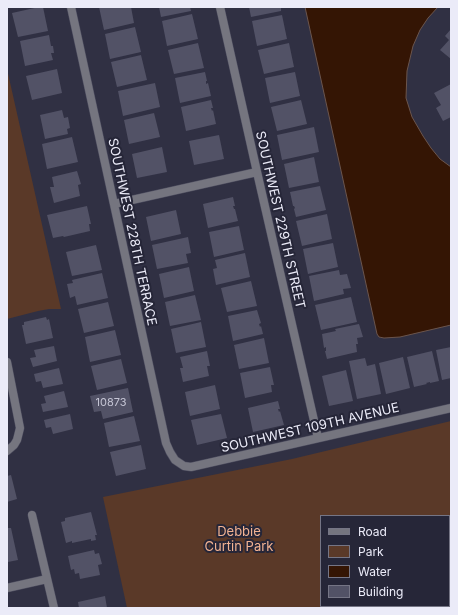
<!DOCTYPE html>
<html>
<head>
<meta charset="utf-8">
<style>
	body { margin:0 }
	#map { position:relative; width:458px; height:615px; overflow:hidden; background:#303043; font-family:Inter,sans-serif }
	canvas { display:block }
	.frame { position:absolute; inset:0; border:8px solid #ebebf8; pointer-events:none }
	.legend { position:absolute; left:320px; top:515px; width:130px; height:92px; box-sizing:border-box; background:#262638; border:1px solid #757585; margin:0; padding:5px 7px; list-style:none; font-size:12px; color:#ebebf8 }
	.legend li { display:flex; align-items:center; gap:8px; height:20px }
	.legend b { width:20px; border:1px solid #757585 }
</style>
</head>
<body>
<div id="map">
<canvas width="458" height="615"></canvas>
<div class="frame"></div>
<ul class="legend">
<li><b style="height:5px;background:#75757f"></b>Road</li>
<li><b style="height:11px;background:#5a3928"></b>Park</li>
<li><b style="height:11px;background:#341504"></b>Water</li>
<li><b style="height:11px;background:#525266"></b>Building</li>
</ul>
</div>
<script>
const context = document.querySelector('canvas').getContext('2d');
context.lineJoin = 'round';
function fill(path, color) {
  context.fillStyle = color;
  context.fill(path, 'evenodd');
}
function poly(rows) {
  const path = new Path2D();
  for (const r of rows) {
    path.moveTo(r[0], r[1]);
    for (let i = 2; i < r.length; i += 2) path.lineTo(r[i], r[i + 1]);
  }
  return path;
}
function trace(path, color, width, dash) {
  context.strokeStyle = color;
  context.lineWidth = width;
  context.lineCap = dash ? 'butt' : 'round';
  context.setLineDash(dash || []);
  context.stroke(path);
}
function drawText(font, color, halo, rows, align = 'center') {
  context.font = font + ' Inter,sans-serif';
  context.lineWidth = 4;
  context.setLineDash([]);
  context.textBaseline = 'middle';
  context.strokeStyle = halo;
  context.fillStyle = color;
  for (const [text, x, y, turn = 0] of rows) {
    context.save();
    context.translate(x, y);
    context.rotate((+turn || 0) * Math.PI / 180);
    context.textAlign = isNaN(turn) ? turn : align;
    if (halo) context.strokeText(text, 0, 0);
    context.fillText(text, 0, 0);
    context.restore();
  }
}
fill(poly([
	[7,69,61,309,49,309,38,311,7,319],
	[451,421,451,608,127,608,103,497,292,459],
	[321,516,449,516,449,606,321,606]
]), '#5a3928');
const water = poly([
	[305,7,438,7,428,18,420,30,413,46,407,71,406,98,412,117,423,136,431,148,440,159,451,167,451,325,400,337,384,338,379,337,377,334,305,7]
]);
fill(water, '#341504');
trace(water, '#6b554d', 1);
fill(poly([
	[39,7,43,7,48,31,18,37,12,13],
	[99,7,131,7,134,23,104,30],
	[159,7,190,7,191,11,161,17],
	[249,7,281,7,281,11,251,17],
	[192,14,198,39,167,46,162,21],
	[282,15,287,39,257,46,252,21],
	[135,27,141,52,110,59,105,34],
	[451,29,451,59,440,50,449,40,445,36],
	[49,35,51,46,53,46,54,53,51,53,53,60,25,66,20,41],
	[198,43,204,68,174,74,168,50],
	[289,43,294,67,264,74,258,50],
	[141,55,147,80,117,87,111,62],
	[57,69,62,93,32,100,26,76],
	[205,72,207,81,206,81,206,84,208,83,211,96,180,103,175,78],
	[295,72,300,96,270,103,265,78],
	[155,83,160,107,123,116,118,91],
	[451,84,451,117,443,121,436,108,441,105,434,93],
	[211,100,213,108,211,108,212,111,213,110,216,124,186,131,181,107],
	[301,100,307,124,277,131,271,107],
	[62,110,64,118,68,117,70,128,67,129,68,134,45,139,40,115],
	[154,113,160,137,129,144,124,120],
	[314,127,319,152,282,160,277,135],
	[219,135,224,159,194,165,189,141],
	[72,137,78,162,47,169,42,144],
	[162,147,167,172,137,178,132,154],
	[314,157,319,182,289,188,284,164],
	[77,171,81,184,78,185,80,196,54,203,50,187,54,187,52,177],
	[320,186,326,210,296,217,294,209,295,208,294,206,293,206,290,192],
	[233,197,235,206,233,206,234,209,235,209,238,221,208,228,203,204],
	[87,206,91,224,89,224,90,231,64,237,63,236,53,238,47,215],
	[176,210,181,234,151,241,146,217],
	[327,214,332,239,302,246,296,221],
	[239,226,244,250,214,257,209,232],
	[188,237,191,253,186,254,188,263,157,269,152,245],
	[333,243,338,267,308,274,303,249],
	[96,245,102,270,72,276,66,252],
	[245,253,250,277,216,285,213,269,217,268,215,260],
	[189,267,194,291,164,298,159,274],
	[339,270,340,275,347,274,351,288,343,289,344,294,314,301,309,276],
	[102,273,108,298,77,305,75,296,70,298,67,284,73,283,72,280],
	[251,281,257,306,227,312,221,288],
	[195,295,201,320,170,326,165,302],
	[351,297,357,322,321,330,315,305],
	[108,302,114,326,84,333,78,309],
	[257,310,261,323,259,324,260,327,261,326,263,334,233,341,228,316],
	[46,317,47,320,49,319,53,338,26,344,22,325,24,325,24,322],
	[201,322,206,347,176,353,171,329],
	[359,324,363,337,357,338,358,344,356,344,357,352,327,359,325,351,326,351,326,347,324,348,322,334,336,331,335,329],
	[115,330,121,355,90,362,85,337],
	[264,338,269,363,239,369,234,345],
	[54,346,57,361,33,367,30,358,36,357,34,350],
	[451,347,451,378,442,380,436,350],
	[207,351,210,366,207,366,209,376,183,382,180,368,183,368,180,357],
	[432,351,439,381,430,383,430,382,426,383,427,384,414,387,407,357],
	[403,357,410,388,386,394,379,363],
	[365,358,367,366,375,364,381,394,357,399,349,361],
	[121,359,127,383,97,390,91,366],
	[270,367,274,385,271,385,272,392,245,398,240,373],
	[59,368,63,384,43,388,41,381,36,382,34,374],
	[346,370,353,401,329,406,322,376],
	[215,385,220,409,190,416,185,392],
	[128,388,133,412,103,419,101,411,94,412,90,396],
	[64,391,68,407,43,412,41,404,46,403,44,396],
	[278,401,280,409,278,409,279,412,280,411,284,425,253,432,248,408],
	[70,414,73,429,53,434,51,427,46,428,44,420],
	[221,414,227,438,197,445,191,420],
	[134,416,140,441,109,447,104,423],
	[141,445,146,469,116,476,110,452],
	[11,475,17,499,7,502,7,476],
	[91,512,97,535,95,535,96,540,91,541,91,539,72,543,72,541,66,543,61,522,65,521,65,518],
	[7,528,11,528,18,560,8,562,7,558],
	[94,550,95,554,99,553,102,564,98,565,100,575,80,579,79,573,75,574,74,569,71,570,68,556],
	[105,596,107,608,79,608,78,602]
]), '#525266');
const minor = poly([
	[71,7,166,443,170,452,175,460,184,466,191,467,451,408],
	[220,7,257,172,318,438],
	[114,204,257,172],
	[7,362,20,428,17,440,14,445,7,451],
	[32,515,54,608],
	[7,588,47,579]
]);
trace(minor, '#4e4e60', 9);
trace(minor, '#75757f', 8);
drawText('11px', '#c5c5d4', null, [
	["10873",111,403]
]);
drawText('13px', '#ebebf8', '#262638', [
	["SOUTHWEST 229TH STREET",280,220,77],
	["SOUTHWEST 228TH TERRACE",132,232,78],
	["SOUTHWEST 109TH AVENUE",310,428,-13]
]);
drawText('13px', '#f3b392', '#262638', [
	["Debbie",239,532],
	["Curtin Park",239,547]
]);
</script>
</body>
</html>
